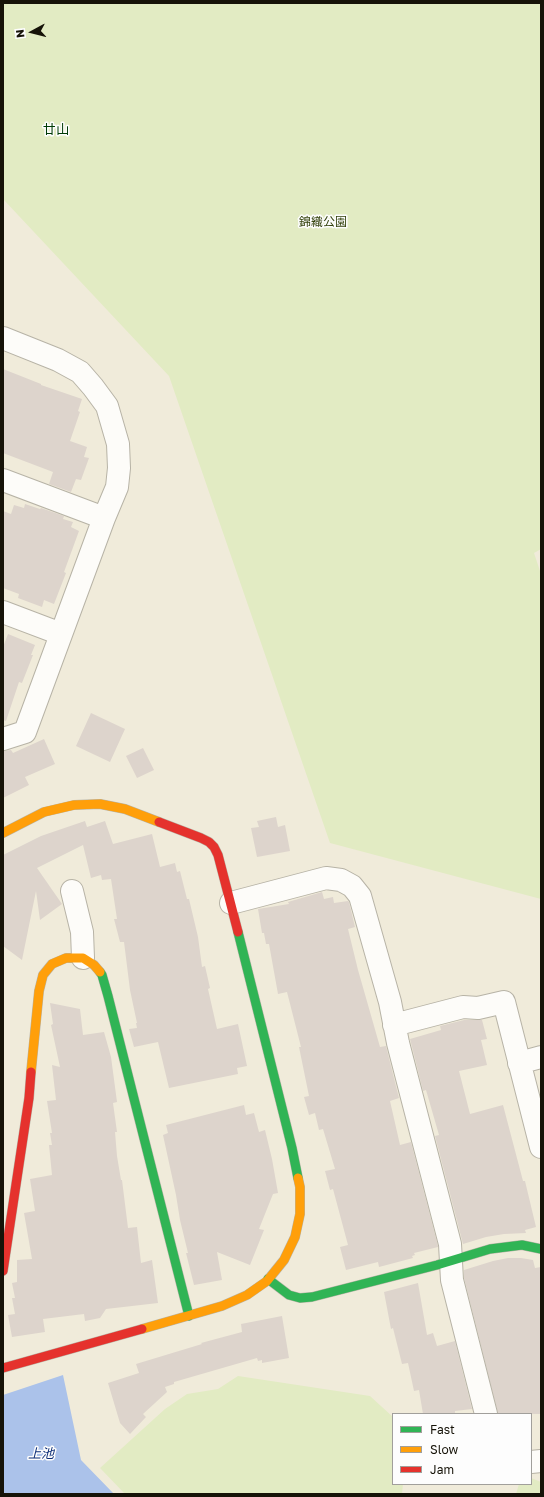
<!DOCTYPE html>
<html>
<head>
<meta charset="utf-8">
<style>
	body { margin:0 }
	#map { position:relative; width:544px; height:1497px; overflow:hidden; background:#f0ebda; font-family:"Golos Text",sans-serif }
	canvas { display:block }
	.frame { position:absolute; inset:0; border:4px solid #161308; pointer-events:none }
	.legend { position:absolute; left:392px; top:1413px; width:140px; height:72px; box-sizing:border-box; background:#fdfdfd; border:1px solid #a19f9b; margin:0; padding:5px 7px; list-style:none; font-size:12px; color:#161308 }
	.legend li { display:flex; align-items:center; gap:8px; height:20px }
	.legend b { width:20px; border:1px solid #a19f9b }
	.north { position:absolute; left:12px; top:12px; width:40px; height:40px; -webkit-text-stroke:3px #fdfdfd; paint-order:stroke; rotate:263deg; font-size:11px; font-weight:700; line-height:16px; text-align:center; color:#161308 }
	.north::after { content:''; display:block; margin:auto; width:14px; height:18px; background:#161308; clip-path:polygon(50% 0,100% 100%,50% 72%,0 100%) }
</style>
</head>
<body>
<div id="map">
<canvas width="544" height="1497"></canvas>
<div class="frame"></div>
<ul class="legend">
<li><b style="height:5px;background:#30b455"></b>Fast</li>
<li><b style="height:5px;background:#ff9f0a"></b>Slow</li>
<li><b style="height:5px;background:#e5322d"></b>Jam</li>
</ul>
<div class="north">N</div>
</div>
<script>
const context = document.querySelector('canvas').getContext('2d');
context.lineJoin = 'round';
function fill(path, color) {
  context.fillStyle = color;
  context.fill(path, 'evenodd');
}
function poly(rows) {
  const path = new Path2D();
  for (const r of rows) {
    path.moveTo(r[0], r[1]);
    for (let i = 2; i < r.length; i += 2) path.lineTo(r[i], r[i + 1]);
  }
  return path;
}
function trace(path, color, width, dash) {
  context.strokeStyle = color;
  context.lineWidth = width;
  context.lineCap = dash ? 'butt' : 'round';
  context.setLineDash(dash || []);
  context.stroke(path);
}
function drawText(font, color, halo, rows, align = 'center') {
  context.font = font + ' "Golos Text","Noto Sans JP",sans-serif';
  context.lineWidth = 3;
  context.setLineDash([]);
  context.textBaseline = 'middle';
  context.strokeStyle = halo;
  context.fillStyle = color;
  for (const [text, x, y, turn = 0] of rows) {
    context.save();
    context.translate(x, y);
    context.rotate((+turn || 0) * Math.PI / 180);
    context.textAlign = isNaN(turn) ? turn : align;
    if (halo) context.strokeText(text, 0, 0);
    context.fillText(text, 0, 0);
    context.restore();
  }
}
fill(poly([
	[3,3,541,3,541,549,534,553,541,574,541,899,330,843,169,376,3,199],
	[238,1376,370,1396,393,1417,393,1484,403,1484,402,1494,125,1494,100,1468,165,1409,187,1394,218,1389],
	[531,1478,541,1482,541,1494,516,1494,519,1484,531,1484]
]), '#e2ebc3');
fill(poly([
	[63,1375,81,1460,114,1494,3,1494,3,1395]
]), '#abc2ea');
fill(poly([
	[3,369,41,384,41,385,82,399,78,411,80,412,70,441,87,447,84,457,89,458,81,480,76,479,71,492,49,484,53,472,3,453],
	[25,504,40,509,41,508,64,516,63,519,73,522,71,527,79,531,64,572,66,573,54,604,44,600,42,607,18,598,19,594,3,588,3,511,11,514,14,505,24,508],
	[8,634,35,645,31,655,33,655,22,683,19,682,6,721,3,720,3,647],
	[91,713,125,729,110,762,76,746],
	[44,739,55,764,25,777,29,785,3,798,3,751,11,750,13,753],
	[143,748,154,770,137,778,126,756],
	[276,817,278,827,285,825,290,851,257,857,251,828,259,827,257,821],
	[85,821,87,827,105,821,113,844,152,834,160,867,175,863,177,872,180,871,187,899,189,899,198,937,202,967,205,966,210,988,208,989,217,1029,238,1024,247,1066,237,1068,238,1074,169,1088,158,1042,134,1047,129,1029,137,1028,136,1023,137,1023,130,990,124,942,120,942,114,919,117,919,111,879,102,880,101,875,91,878,83,845,37,868,62,904,40,920,36,891,22,960,3,946,3,855,41,836],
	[322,892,324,899,333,897,334,903,348,901,349,902,355,927,348,929,358,970,380,1047,386,1046,399,1098,390,1101,400,1145,411,1142,438,1246,438,1247,414,1253,415,1255,412,1256,413,1258,379,1267,378,1262,346,1270,340,1247,348,1245,333,1189,330,1190,325,1171,335,1169,323,1129,319,1130,315,1113,309,1115,304,1097,309,1096,299,1047,301,1047,287,992,278,994,269,944,266,944,264,933,262,933,258,909,289,904,288,902],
	[50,1003,80,1009,83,1035,104,1032,111,1057,117,1102,113,1103,117,1132,115,1132,117,1156,121,1180,122,1180,128,1228,137,1227,141,1263,152,1260,158,1303,106,1309,100,1318,85,1321,84,1314,43,1319,45,1332,12,1337,8,1315,15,1314,12,1298,15,1298,12,1283,17,1282,17,1260,32,1259,24,1213,35,1211,30,1179,52,1175,49,1145,52,1145,50,1133,52,1133,47,1101,56,1100,52,1065,60,1067,51,1025,53,1024],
	[464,1020,482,1020,487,1039,481,1040,487,1065,459,1071,470,1114,503,1105,523,1181,525,1181,536,1227,525,1230,526,1233,504,1234,486,1237,463,1244,435,1136,439,1135,426,1090,423,1091,410,1039,441,1030,440,1026],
	[244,1105,246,1115,254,1113,259,1132,265,1130,272,1159,278,1193,273,1194,259,1229,264,1230,250,1265,217,1252,222,1280,194,1285,186,1253,188,1253,180,1220,176,1195,163,1135,168,1133,166,1125],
	[508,1258,521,1258,533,1260,535,1268,541,1267,541,1414,498,1414,464,1278,464,1270,493,1261],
	[418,1283,427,1335,433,1333,437,1346,455,1341,472,1409,455,1411,455,1414,423,1414,419,1390,414,1391,408,1363,402,1364,393,1328,391,1329,384,1292],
	[282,1316,289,1358,262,1363,262,1360,258,1361,257,1358,174,1382,174,1384,165,1387,167,1392,143,1414,146,1417,130,1434,120,1423,108,1383,139,1373,136,1364,202,1344,201,1343,242,1332,241,1324]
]), '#ddd4cc');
const street = poly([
	[3,338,58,360,80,372,93,387,107,406,118,444,119,468,117,487,104,518,25,732,3,739],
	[3,480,104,518],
	[3,612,61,634],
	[72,891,82,932,83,958],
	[231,903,326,878,341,880,352,886,360,896,390,1002,398,1043,450,1244,452,1280,486,1414],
	[394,1025,463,1007,478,1008,504,1002,541,1147],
	[519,1063,541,1057],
	[531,1462,541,1461]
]);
const fast = poly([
	[238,932,292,1148,298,1178],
	[100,972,102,975,108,996,189,1316],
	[268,1279,289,1295,300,1298,312,1297,437,1265,490,1249,522,1245,541,1249]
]);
const slow = poly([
	[3,833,44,812,74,805,100,804,125,809,159,822],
	[31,1072,39,991,43,975,52,964,66,958,83,958,94,965,100,972],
	[142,1329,222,1306,247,1295,267,1281,284,1260,295,1237,300,1214,300,1187,298,1178]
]);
const jam = poly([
	[159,822,201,838,209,842,214,847,218,855,238,932],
	[3,1271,29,1098,31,1072],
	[3,1368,142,1329]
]);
trace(street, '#b7b3a6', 24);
trace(fast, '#b7b3a6', 10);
trace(slow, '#b7b3a6', 10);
trace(jam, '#b7b3a6', 10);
trace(street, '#fdfcf9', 22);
trace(fast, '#30b455', 9);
trace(slow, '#ff9f0a', 9);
trace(jam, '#e5322d', 9);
drawText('12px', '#33420c', '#fdfdfd', [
	["錦織公園",323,222]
]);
drawText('13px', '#003b06', '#fdfdfd', [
	["廿山",56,130]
]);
drawText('italic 13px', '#0d2e77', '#fdfdfd', [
	["上池",41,1454]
]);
</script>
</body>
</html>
